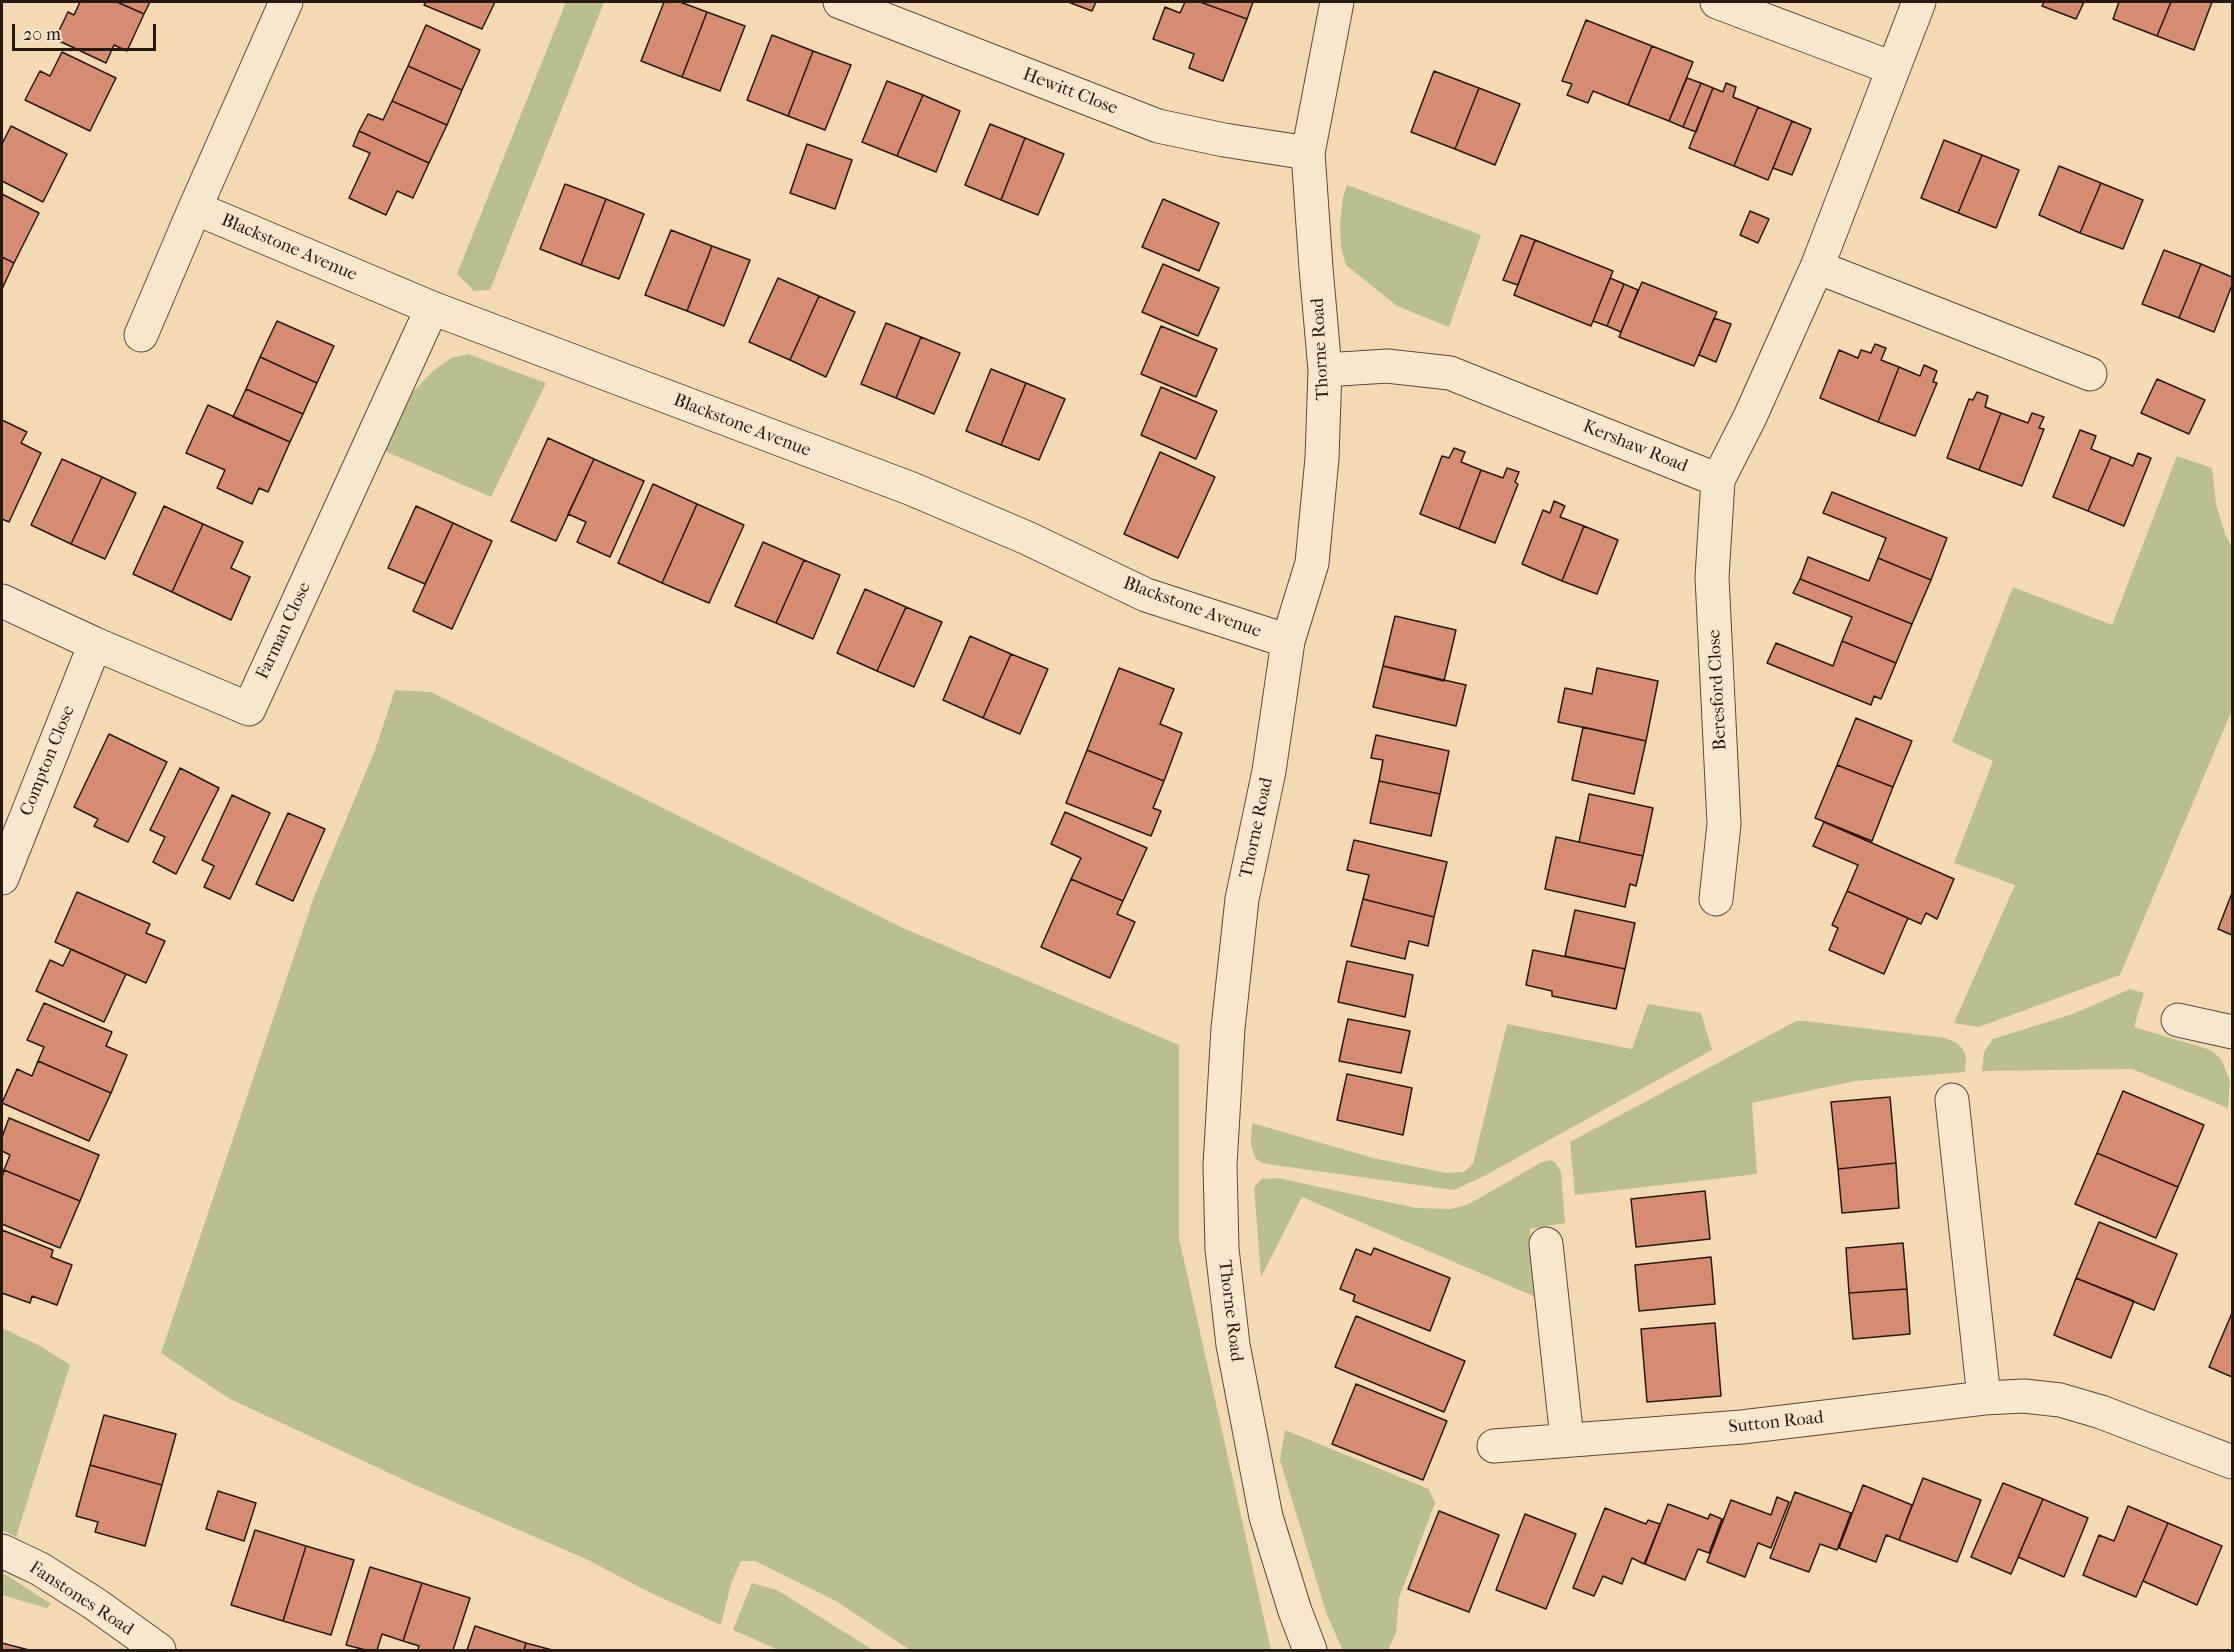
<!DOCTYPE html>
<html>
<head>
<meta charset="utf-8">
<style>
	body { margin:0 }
	#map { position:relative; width:2234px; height:1652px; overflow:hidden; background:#f3dab3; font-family:"IM FELL French Canon",serif }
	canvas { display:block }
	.frame { position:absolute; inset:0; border:3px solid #261915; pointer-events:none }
	.scale { position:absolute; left:12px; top:24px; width:144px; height:27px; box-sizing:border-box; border:3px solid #261915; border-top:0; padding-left:8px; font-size:18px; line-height:21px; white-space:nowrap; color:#261915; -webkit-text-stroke:4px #f7e7ce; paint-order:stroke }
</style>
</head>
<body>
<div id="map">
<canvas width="2234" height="1652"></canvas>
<div class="frame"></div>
<div class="scale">20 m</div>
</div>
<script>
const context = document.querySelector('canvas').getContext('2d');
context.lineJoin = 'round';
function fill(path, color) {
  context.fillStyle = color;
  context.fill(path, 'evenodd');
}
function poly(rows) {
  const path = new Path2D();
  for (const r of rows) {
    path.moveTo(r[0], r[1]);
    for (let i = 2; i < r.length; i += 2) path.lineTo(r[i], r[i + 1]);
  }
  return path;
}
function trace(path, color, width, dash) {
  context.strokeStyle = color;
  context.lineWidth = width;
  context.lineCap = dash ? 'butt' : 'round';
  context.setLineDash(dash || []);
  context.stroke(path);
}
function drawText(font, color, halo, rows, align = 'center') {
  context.font = font + ' "IM FELL French Canon",serif';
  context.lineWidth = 5;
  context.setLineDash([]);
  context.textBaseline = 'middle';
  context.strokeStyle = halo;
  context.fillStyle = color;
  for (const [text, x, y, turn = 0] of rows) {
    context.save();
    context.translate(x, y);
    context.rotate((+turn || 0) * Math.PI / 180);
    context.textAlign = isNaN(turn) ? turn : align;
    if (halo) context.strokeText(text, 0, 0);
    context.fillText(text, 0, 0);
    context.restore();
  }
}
fill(poly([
	[566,2,604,2,490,290,474,291,457,274],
	[1347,185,1481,235,1449,327,1397,306,1346,265,1341,247,1340,224,1343,197],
	[468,354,546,383,491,497,385,451,413,392,433,371,451,358],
	[2177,456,2212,468,2216,504,2225,534,2232,547,2232,710,2120,975,1979,1027,1954,1023,2015,885,1954,863,1993,761,1952,742,2013,587,2112,625],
	[395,690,431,692,903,928,1179,1045,1179,1238,1271,1650,910,1650,836,1601,755,1561,741,1561,731,1584,721,1625,649,1592,586,1559,415,1485,230,1399,161,1353,315,894,375,750],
	[2130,989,2144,993,2134,1027,2211,1050,2221,1059,2230,1081,2228,1108,2132,1069,1982,1071,1984,1052,1993,1039,2073,1014],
	[1648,1004,1701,1013,1712,1050,1484,1176,1454,1190,1274,1165,1262,1163,1255,1158,1251,1144,1252,1123,1373,1158,1446,1173,1464,1172,1473,1164,1507,1024,1632,1049],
	[1796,1021,1805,1021,1945,1038,1955,1042,1963,1049,1966,1057,1965,1072,1855,1081,1752,1103,1757,1174,1575,1195,1570,1142],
	[1550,1160,1555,1162,1561,1172,1565,1223,1530,1229,1536,1297,1302,1197,1261,1277,1254,1187,1262,1179,1278,1178,1416,1208,1451,1209,1469,1204,1542,1162],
	[2,1328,40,1346,70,1365,16,1537,2,1530],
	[1285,1430,1429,1489,1435,1503,1399,1598,1396,1633,1388,1650,1343,1650,1342,1649,1326,1612,1280,1460],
	[2,1573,11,1578,51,1604,47,1608,2,1595],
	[752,1583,777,1590,873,1650,779,1650,733,1630]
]), '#b9c08e');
const building = poly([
	[80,2,117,2,144,14,127,51,114,45,106,63,55,39,68,12,74,15,80,2],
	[117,2,150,2,144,14,117,2],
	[426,2,495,2,482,29,424,5,426,2],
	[664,2,680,2,707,12,682,77,641,61,664,2],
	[1068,2,1096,2,1092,11,1068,2],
	[1185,2,1200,2,1247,19,1223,81,1189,68,1194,54,1153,39,1165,7,1180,13,1185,2],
	[1200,2,1253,2,1247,19,1200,2],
	[2044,2,2084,2,2076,19,2042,6,2044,2],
	[2119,2,2171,2,2157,36,2113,19,2119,2],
	[2171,2,2212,2,2194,50,2157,36,2171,2],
	[707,12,745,26,720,91,682,77,707,12],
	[1586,20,1652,46,1628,105,1593,91,1588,103,1567,95,1572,84,1562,81,1586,20],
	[426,25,480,50,462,90,408,66,426,25],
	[772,35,813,51,788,116,747,100,772,35],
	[1652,46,1693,62,1669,121,1628,105,1652,46],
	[813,51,851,65,825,130,788,116,813,51],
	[62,52,116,78,90,131,25,100,40,71,50,76,62,52],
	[408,66,462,90,447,125,392,101,408,66],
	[1434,71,1479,88,1455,149,1411,132,1434,71],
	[1687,78,1701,83,1683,127,1669,121,1687,78],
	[887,81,923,95,897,156,862,142,887,81],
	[1701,83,1713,88,1696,132,1683,127,1701,83],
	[1726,83,1736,87,1733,97,1758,107,1734,166,1689,148,1713,88,1723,92,1726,83],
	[1479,88,1520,104,1495,165,1455,149,1479,88],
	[923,95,960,111,936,172,897,156,923,95],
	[392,101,447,125,429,163,359,131,368,114,383,120,392,101],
	[1758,107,1792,121,1768,180,1734,166,1758,107],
	[1792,121,1811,129,1792,175,1773,168,1792,121],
	[990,124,1025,138,1001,200,965,185,990,124],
	[11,126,67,154,43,202,2,181,2,144,11,126],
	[359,131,429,163,413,198,397,191,386,215,349,198,370,153,353,146,359,131],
	[1025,138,1064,154,1038,215,1001,200,1025,138],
	[1944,140,1982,155,1958,213,1921,198,1944,140],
	[807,144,852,160,835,209,790,193,807,144],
	[1982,155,2019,170,1996,228,1958,213,1982,155],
	[2059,166,2101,183,2080,233,2039,215,2059,166],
	[2101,183,2143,200,2123,249,2080,233,2101,183],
	[565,184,606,199,581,265,540,249,565,184],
	[2,194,39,213,14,263,2,257,2,194],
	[606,199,644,214,619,279,581,265,606,199],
	[1163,199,1219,223,1199,271,1142,247,1163,199],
	[1750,211,1769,219,1758,243,1740,235,1750,211],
	[671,230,712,246,687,311,645,295,671,230],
	[1521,235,1535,240,1518,285,1503,280,1521,235],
	[1535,240,1613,271,1591,326,1514,295,1535,240],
	[712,246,750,260,724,326,687,311,712,246],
	[2164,250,2201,264,2179,318,2142,304,2164,250],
	[2,257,14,263,2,289,2,257],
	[1163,264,1219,288,1198,336,1142,312,1163,264],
	[2201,264,2232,277,2232,285,2214,332,2179,318,2201,264],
	[778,278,819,296,790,360,749,342,778,278],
	[1610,278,1624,284,1607,326,1593,321,1610,278],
	[1642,282,1717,312,1694,366,1619,337,1642,282],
	[1624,284,1638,290,1621,332,1607,326,1624,284],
	[819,296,855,312,826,377,790,360,819,296],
	[1714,318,1731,324,1716,362,1699,355,1714,318],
	[277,321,334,346,317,383,260,357,277,321],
	[886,323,921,337,896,398,861,384,886,323],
	[1161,326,1217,349,1196,397,1141,374,1161,326],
	[921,337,960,353,934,414,896,398,921,337],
	[1875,344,1886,348,1881,360,1899,367,1878,422,1820,398,1839,350,1858,358,1861,350,1871,353,1875,344],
	[260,357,317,383,303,414,246,389,260,357],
	[1924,365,1937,371,1933,382,1937,383,1915,436,1878,422,1899,367,1920,376,1924,365],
	[991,369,1026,383,1001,445,966,431,991,369],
	[2157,379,2205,400,2189,434,2141,413,2157,379],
	[1026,383,1065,399,1039,460,1001,445,1026,383],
	[1161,387,1217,411,1196,459,1141,435,1161,387],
	[246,389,303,414,290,442,233,417,246,389],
	[1977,392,1988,396,1985,407,2001,413,1979,470,1947,458,1969,399,1973,400,1977,392],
	[208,405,290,442,268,492,259,488,252,504,217,488,225,470,186,453,208,405],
	[2001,413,2028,423,2032,413,2044,417,2039,428,2044,429,2022,486,1979,470,2001,413],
	[2,420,27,432,21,443,41,453,9,522,2,519,2,420],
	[2080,430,2096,436,2091,449,2111,457,2088,511,2053,497,2080,430],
	[548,438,594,459,556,541,511,521,548,438],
	[1454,448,1465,452,1461,462,1481,470,1459,529,1420,514,1442,456,1449,458,1454,448],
	[1160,452,1215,477,1178,558,1124,534,1160,452],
	[2138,453,2151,458,2124,526,2088,511,2111,457,2133,466,2138,453],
	[62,459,102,477,71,544,31,525,62,459],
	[594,459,644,481,610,557,577,542,586,522,568,514,594,459],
	[1507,468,1519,472,1515,482,1518,484,1495,543,1459,529,1481,470,1503,478,1507,468],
	[102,477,136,493,105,559,71,544,102,477],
	[653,484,697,504,662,583,618,563,653,484],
	[1832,492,1947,538,1931,580,1878,558,1886,538,1823,513,1832,492],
	[1554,501,1565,506,1560,517,1584,526,1562,581,1522,564,1543,510,1550,513,1554,501],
	[697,504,744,525,709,603,662,583,697,504],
	[164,506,203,524,172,592,133,574,164,506],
	[416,506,453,523,425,584,388,568,416,506],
	[453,523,492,541,452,629,413,611,453,523],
	[203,524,243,542,231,568,250,577,231,620,172,592,203,524],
	[1584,526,1618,540,1597,594,1562,581,1584,526],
	[763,542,804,560,776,623,735,606,763,542],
	[1808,557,1869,581,1878,558,1931,580,1912,624,1800,579,1808,557],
	[804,560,840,575,813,639,776,623,804,560],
	[1800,579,1912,624,1896,663,1842,641,1852,617,1793,593,1800,579],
	[865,589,906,607,877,671,837,653,865,589],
	[906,607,942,622,914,687,877,671,906,607],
	[1395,616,1456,630,1444,681,1383,666,1395,616],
	[970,636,1011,654,983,718,943,700,970,636],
	[1842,641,1896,663,1881,699,1874,696,1871,705,1767,663,1776,643,1833,666,1842,641],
	[1011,654,1048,669,1020,734,983,718,1011,654],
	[1383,666,1466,685,1456,726,1373,707,1383,666],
	[1119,668,1174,689,1160,724,1182,733,1164,781,1087,750,1119,668],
	[1597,668,1658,681,1646,741,1558,722,1565,688,1592,694,1597,668],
	[1856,718,1912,741,1893,787,1837,765,1856,718],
	[1583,727,1646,741,1634,794,1572,780,1583,727],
	[109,734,167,762,128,842,94,826,98,819,74,807,109,734],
	[1376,735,1449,751,1440,794,1379,781,1383,760,1371,758,1376,735],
	[1087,750,1164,781,1153,808,1161,811,1151,836,1066,803,1087,750],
	[1837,765,1893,787,1872,841,1815,818,1837,765],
	[180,768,219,788,176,874,153,862,165,837,150,830,180,768],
	[1379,781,1440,794,1431,836,1370,823,1379,781],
	[1589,794,1653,808,1643,856,1579,842,1589,794],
	[232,795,270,813,230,899,204,887,214,866,202,860,232,795],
	[1065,812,1147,848,1123,901,1071,879,1081,858,1051,844,1065,812],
	[288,813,325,829,293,901,256,884,288,813],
	[1824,822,1954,879,1937,919,1926,913,1921,924,1847,891,1858,865,1813,846,1824,822],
	[1556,837,1643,856,1636,886,1630,884,1625,907,1545,889,1556,837],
	[1354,840,1447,862,1434,917,1363,899,1369,875,1347,870,1354,840],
	[1071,879,1123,901,1117,914,1135,922,1110,978,1041,947,1071,879],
	[1847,891,1908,918,1884,974,1829,950,1838,928,1832,925,1847,891],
	[77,892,150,924,146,933,165,941,146,983,55,942,77,892],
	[2232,893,2232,935,2218,929,2232,893],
	[1363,899,1434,917,1428,946,1409,941,1405,959,1351,946,1363,899],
	[1575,910,1635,923,1625,969,1565,956,1575,910],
	[71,949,126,974,104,1022,36,991,50,960,63,966,71,949],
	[1533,950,1625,969,1616,1009,1552,996,1552,991,1526,985,1533,950],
	[1347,961,1413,975,1405,1017,1338,1002,1347,961],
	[44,1003,112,1032,106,1046,127,1055,111,1093,38,1061,44,1047,27,1040,44,1003],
	[1348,1019,1410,1031,1401,1073,1339,1061,1348,1019],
	[38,1061,111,1093,89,1141,2,1103,17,1069,32,1076,38,1061],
	[1347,1074,1412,1088,1403,1135,1337,1120,1347,1074],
	[2123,1091,2204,1125,2178,1187,2097,1153,2123,1091],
	[1890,1097,1896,1163,1838,1169,1831,1102,1890,1097],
	[9,1118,99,1155,80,1201,4,1170,10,1155,2,1151,2,1137,9,1118],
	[2097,1153,2178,1187,2156,1238,2075,1204,2097,1153],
	[1896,1163,1899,1208,1842,1213,1838,1169,1896,1163],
	[4,1170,80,1201,60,1248,2,1224,2,1177,4,1170],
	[1705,1191,1710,1239,1636,1247,1631,1199,1705,1191],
	[2099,1222,2177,1254,2154,1310,2076,1278,2099,1222],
	[2,1230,53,1250,51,1257,72,1265,57,1305,32,1296,30,1303,2,1293,2,1230],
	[1903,1243,1907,1289,1849,1293,1846,1248,1903,1243],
	[1374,1248,1450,1278,1430,1331,1353,1301,1355,1295,1340,1289,1356,1249,1371,1255,1374,1248],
	[1711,1257,1715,1304,1639,1311,1635,1265,1711,1257],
	[2076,1278,2134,1301,2111,1358,2054,1335,2076,1278],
	[1907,1289,1910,1334,1853,1339,1849,1293,1907,1289],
	[2232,1313,2232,1377,2209,1367,2232,1313],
	[1356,1316,1465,1361,1444,1412,1335,1367,1356,1316],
	[1715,1323,1721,1396,1647,1402,1641,1329,1715,1323],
	[1356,1384,1447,1421,1423,1480,1332,1444,1356,1384],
	[104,1415,176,1434,162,1485,90,1465,104,1415],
	[90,1465,162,1485,145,1546,95,1532,98,1522,76,1516,90,1465],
	[1923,1478,1981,1500,1957,1562,1899,1540,1923,1478],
	[2003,1483,2043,1499,2011,1574,1971,1557,2003,1483],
	[1863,1485,1912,1505,1899,1540,1886,1535,1876,1562,1839,1548,1863,1485],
	[218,1491,256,1503,244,1541,206,1529,218,1491],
	[1795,1492,1851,1513,1837,1550,1820,1544,1809,1572,1770,1558,1795,1492],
	[1777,1497,1789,1502,1771,1548,1758,1543,1745,1577,1707,1562,1731,1500,1771,1515,1777,1497],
	[2043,1499,2088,1518,2064,1577,2018,1557,2043,1499],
	[1668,1504,1708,1519,1710,1514,1722,1519,1709,1553,1698,1549,1685,1580,1645,1564,1668,1504],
	[2128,1506,2168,1523,2136,1597,2083,1575,2099,1535,2114,1541,2128,1506],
	[1605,1508,1646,1524,1648,1520,1660,1524,1644,1564,1632,1558,1622,1584,1603,1576,1594,1596,1573,1588,1605,1508],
	[1439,1511,1499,1535,1469,1612,1408,1589,1439,1511],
	[1525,1514,1576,1534,1546,1609,1496,1590,1525,1514],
	[2168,1523,2222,1546,2197,1605,2143,1581,2168,1523],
	[255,1530,306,1546,283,1621,231,1605,255,1530],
	[306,1546,354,1560,331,1635,283,1621,306,1546],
	[370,1567,422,1583,403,1641,382,1634,377,1650,366,1650,346,1645,370,1567],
	[422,1583,470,1598,453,1650,418,1650,419,1646,403,1641,422,1583],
	[475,1626,526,1643,524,1650,467,1650,475,1626],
	[2,1643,29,1650,2,1650,2,1643],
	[526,1643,552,1650,524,1650,526,1643]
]);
fill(building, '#d68c70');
trace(building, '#261915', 1.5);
const minor = poly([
	[286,2,195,208,432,308,912,489,1027,538,1146,595,1288,641],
	[840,2,1158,126,1224,140,1308,153],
	[1717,2,1892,68],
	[1817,267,2090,374],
	[141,335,195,208],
	[1325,370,1387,366,1450,373,1718,480,1750,417,1817,267,1919,2],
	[2,601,95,644,249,709,432,308],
	[2,878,95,644],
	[1716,899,1724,824,1712,577,1718,480],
	[2178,1020,2232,1032],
	[1952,1100,1984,1398],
	[1546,1244,1567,1439],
	[1494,1446,1742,1427,1984,1398,2024,1396,2060,1400,2101,1412,2232,1462],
	[2,1551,40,1569,95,1604,159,1650],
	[1310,1650,1295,1611,1266,1517,1233,1345,1222,1249,1220,1165,1228,1028,1242,899,1269,771,1288,641,1312,563,1322,458,1325,370,1316,268,1308,153,1337,2]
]);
trace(minor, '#59493c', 35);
trace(minor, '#f7e7ce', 33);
drawText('18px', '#261915', '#f7e7ce', [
	["Hewitt Close",1070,92,21],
	["Blackstone Avenue",289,248,23],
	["Thorne Road",1321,349,-93],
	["Blackstone Avenue",742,426,21],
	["Kershaw Road",1635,447,22],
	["Blackstone Avenue",1192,608,20],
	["Farman Close",284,631,-65],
	["Beresford Close",1718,690,-93],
	["Compton Close",48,761,-68],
	["Thorne Road",1257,828,-78],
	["Thorne Road",1230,1311,83],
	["Sutton Road",1776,1423,-6],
	["Fanstones Road",81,1599,33]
]);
</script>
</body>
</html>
